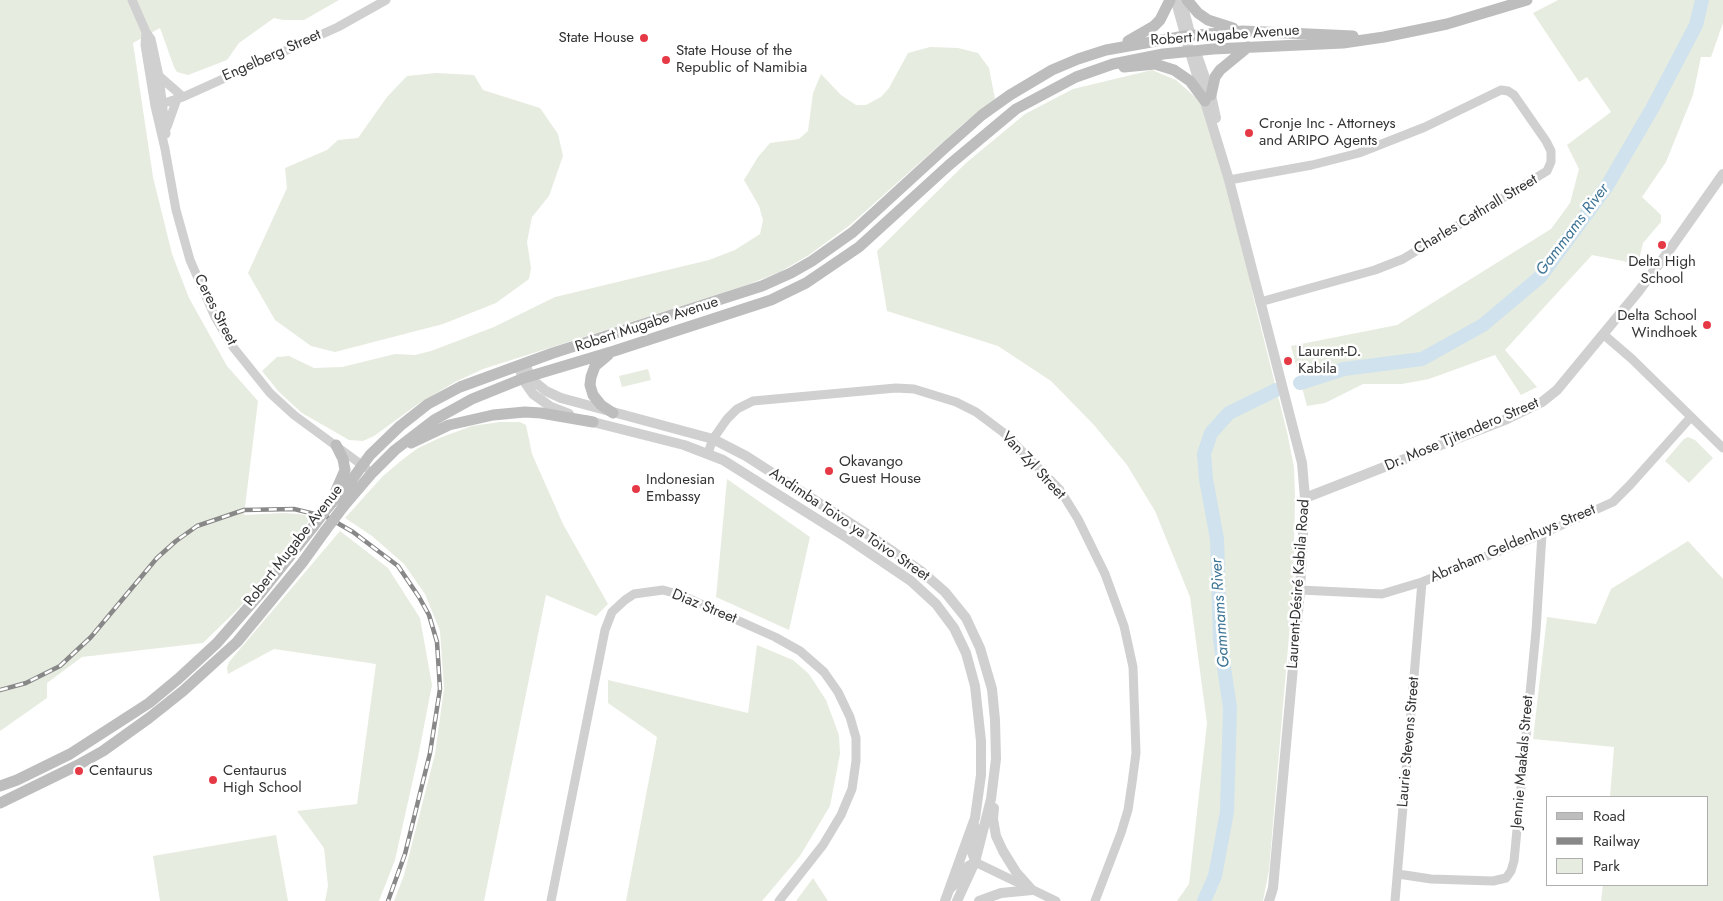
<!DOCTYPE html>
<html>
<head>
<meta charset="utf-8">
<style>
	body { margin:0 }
	#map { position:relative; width:1723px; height:901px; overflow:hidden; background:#fff; font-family:Jost,sans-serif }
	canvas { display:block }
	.legend { position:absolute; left:1546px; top:796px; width:162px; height:90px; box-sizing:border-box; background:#fff; border:1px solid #adadad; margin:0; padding:6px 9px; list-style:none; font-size:15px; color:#333 }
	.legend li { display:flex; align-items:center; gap:10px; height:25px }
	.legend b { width:25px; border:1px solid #adadad }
</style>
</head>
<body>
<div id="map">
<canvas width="1723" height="901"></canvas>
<ul class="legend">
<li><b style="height:6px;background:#bdbdbd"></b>Road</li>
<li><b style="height:6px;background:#888"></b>Railway</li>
<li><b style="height:14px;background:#e6ecdf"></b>Park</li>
</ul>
</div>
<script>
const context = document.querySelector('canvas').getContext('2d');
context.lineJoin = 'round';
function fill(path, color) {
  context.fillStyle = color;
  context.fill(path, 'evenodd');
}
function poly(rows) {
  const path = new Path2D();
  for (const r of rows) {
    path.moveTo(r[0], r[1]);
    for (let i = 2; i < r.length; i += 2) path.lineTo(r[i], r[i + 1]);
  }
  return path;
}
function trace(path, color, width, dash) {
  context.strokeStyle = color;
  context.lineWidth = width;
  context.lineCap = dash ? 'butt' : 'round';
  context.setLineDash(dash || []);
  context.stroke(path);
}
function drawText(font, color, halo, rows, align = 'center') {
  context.font = font + ' Jost,sans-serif';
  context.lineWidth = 5;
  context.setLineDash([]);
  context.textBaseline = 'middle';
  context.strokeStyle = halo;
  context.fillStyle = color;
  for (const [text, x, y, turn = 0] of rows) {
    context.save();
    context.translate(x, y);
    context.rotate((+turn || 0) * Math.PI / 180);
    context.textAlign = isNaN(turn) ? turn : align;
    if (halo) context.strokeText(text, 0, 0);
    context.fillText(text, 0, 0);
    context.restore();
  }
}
fill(poly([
	[0,0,339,0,304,20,283,20,274,18,239,43,227,60,188,75,177,72,174,67,160,28,133,43,153,177,172,254,189,298,227,366,258,401,244,515,283,513,300,514,312,517,239,608,203,643,82,657,47,683,47,698,0,731],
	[1558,0,1723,0,1723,23,1711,57,1701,57,1693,95,1666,162,1642,197,1661,215,1661,222,1643,243,1638,264,1592,255,1505,350,1537,387,1521,395,1495,355,1429,379,1402,384,1363,384,1325,403,1307,406,1291,346,1397,325,1551,229,1570,203,1579,169,1567,145,1611,112,1587,77,1579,82,1533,13],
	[930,47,958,48,978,53,989,68,995,99,963,124,850,225,809,255,780,272,747,285,483,369,455,382,418,404,374,436,363,441,349,440,302,413,279,392,262,371,277,357,289,356,314,368,342,367,395,354,415,355,431,351,494,327,555,297,709,260,735,250,760,234,763,220,759,206,744,180,758,157,770,143,799,139,808,131,813,93,821,74,841,95,856,105,866,105,881,97,889,88,908,53],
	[1152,70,1176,80,1202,103,1229,180,1255,304,1287,432,1294,467,1295,498,1293,589,1269,870,1263,901,1177,901,1189,884,1207,723,1190,597,1155,511,1127,465,1094,425,1051,381,998,346,887,311,877,251,966,163,1025,114,1073,89],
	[436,73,474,75,483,90,540,108,558,134,563,156,549,196,532,217,527,242,531,268,529,279,496,303,443,324,335,352,311,346,275,320,248,273,287,188,285,168,327,150,338,140,358,138,387,97,407,76],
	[648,369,651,380,622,387,619,376],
	[500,422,520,422,526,425,532,454,563,524,608,604,596,616,546,595,484,901,394,901,404,875,435,754,444,689,440,631,425,594,404,564,372,536,345,518,383,476,402,460,418,448,442,437,472,426],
	[1688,437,1695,440,1713,458,1689,483,1665,461,1684,439],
	[727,479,810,537,789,630,716,597],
	[340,531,388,568,420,618,432,685,418,757,395,860,379,901,325,901,328,886,324,848,297,811,357,804,376,664,274,649,228,674,227,668,229,662],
	[1688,541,1723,579,1723,901,1601,901,1603,885,1707,885,1707,797,1610,797,1614,747,1533,739,1547,617,1596,624,1611,589],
	[757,645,793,660,809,674,826,700,839,735,840,754,830,806,800,856,762,901,626,901,657,737,608,703,608,680,748,713],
	[276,835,288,901,160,901,153,856],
	[813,878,828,901,796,901]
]), '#e6ecdf');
trace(poly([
	[1300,383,1344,369,1422,359,1483,325,1540,277,1607,186,1653,107,1696,25,1702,0],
	[1204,901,1215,876,1227,812,1230,708,1220,640,1217,539,1206,479,1204,454,1211,433,1229,413,1276,390]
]), '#cfe2ee', 14);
trace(poly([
	[132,0,146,32,151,39,159,76,166,134],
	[1175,0,1185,36],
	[1182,0,1191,35],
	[146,32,145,45,155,106,165,149,176,210,190,260,215,317,233,347,270,393,294,415,366,468],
	[159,76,183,97],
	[155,106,183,97,338,27,386,0],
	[167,127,177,99],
	[1229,180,1312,165,1359,153,1425,127,1501,90,1508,91,1514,95,1546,141,1551,151,1551,162,1547,171,1403,259,1375,270,1260,302],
	[1603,334,1632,359,1723,448],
	[708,453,713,439,727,419,737,409,753,401,896,388,914,389,956,402,976,412,1004,433,1060,490,1078,519,1105,574,1124,626,1133,667,1136,753,1132,783,1128,810,1121,833,1095,901],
	[1300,590,1382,594,1422,582,1542,534,1613,502,1630,485,1690,418],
	[975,862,1056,901],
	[975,862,971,851,975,826],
	[1398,874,1431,879,1493,881,1506,878,1511,871,1514,861,1536,631,1542,534],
	[950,889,958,882,964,868,975,862],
	[551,901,605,630,612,612,625,600,634,594,663,590,681,595,775,637,800,651,824,672,838,692,850,717,856,738,856,761,852,789,841,815,823,845,779,901],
	[1395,901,1422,582]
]), '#d0d0d0', 9);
trace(poly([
	[1185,36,1229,180,1302,463,1305,498,1300,590,1273,888,1269,901],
	[1198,58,1211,95,1216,118],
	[525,363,530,377,535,382,546,391,561,398,713,439,746,456,875,539,921,571,945,592,966,618,980,648,992,689,995,720,996,759,991,799,975,862,957,901],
	[518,366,526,384,533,394,551,407,569,414],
	[585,420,684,445,723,460,849,539,911,581,936,604,954,628,966,653,975,686,981,741,981,775,975,818,945,901],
	[1305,498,1507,419,1542,402,1557,390,1638,292,1668,252,1723,174],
	[994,808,993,819,996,836,1003,851,1016,872,1032,890],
	[979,901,1001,893,1032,890]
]), '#d0d0d0', 10);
trace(poly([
	[1187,0,1198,13,1208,20,1233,28],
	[1128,41,1154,26,1160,20,1170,0],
	[1124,67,1155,64,1174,70,1190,81,1205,101],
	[1211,95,1215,77,1220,70,1248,47],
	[608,355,595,366,591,377,590,385,593,395,601,405,613,413],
	[411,443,449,425,493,415,525,412,541,413,593,422],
	[335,493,345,470,343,459,336,445],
	[329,506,348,485,370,455,400,426,428,404,460,387,553,353,762,286,791,273,812,261,853,232,947,146,982,115,1010,95,1052,70,1078,59,1106,50,1185,36,1243,31,1353,36],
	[343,507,372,473,395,450,434,420,472,399,524,378,614,351,771,300,806,283,859,247,949,165,1016,109,1076,77,1113,64,1163,54,1213,49,1343,43,1384,37,1447,24,1527,0],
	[0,786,17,780,70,754,149,703,178,679,217,643,259,595,313,527],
	[0,803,78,765,103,751,149,718,183,691,237,642,302,563,325,531]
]), '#bdbdbd', 11);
const rail = poly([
	[0,690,26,683,60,666,91,637,157,558,176,541,197,526,244,510,294,509,327,517,353,532,398,566,419,597,429,615,437,642,440,689,430,753,405,854,388,901]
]);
trace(rail, '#888', 4.5);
trace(rail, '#fff', 2.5, [8]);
trace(poly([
	[313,527,329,506],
	[325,531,343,507]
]), '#bdbdbd', 11);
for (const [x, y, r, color] of [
	[644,38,5,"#e63946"],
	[666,60,5,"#e63946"],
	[1249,133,5,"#e63946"],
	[1662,245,5,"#e63946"],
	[1707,325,5,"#e63946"],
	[1288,361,5,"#e63946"],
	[829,471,5,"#e63946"],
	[636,489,5,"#e63946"],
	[79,771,5,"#e63946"],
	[213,780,5,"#e63946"]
]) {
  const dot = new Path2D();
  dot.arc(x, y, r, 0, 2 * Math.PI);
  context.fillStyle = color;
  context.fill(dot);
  trace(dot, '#fff', 2);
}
drawText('15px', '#333', '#fff', [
	["Robert Mugabe Avenue",1225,36,-4],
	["Engelberg Street",272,56,-24],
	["Charles Cathrall Street",1476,215,-31],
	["Ceres Street",215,310,63],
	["Robert Mugabe Avenue",647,325,-18],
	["Dr. Mose Tjitendero Street",1462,435,-23],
	["Van Zyl Street",1033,466,47],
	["Andimba Toivo ya Toivo Street",849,525,34],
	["Abraham Geldenhuys Street",1513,544,-23],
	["Robert Mugabe Avenue",294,546,-52],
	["Laurent-Désiré Kabila Road",1299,584,-86],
	["Diaz Street",704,607,22],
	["Laurie Stevens Street",1409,742,-85],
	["Jennie Maakals Street",1523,762,-85]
]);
drawText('15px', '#333', '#fff', [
	["State House",634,38,"right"],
	["State House of the",676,51],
	["Republic of Namibia",676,68],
	["Cronje Inc - Attorneys",1259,124],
	["and ARIPO Agents",1259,141],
	["Delta High",1662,262,"center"],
	["School",1662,279,"center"],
	["Delta School",1697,316,"right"],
	["Windhoek",1697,333,"right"],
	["Laurent-D.",1298,352],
	["Kabila",1298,369],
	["Okavango",839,462],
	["Guest House",839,479],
	["Indonesian",646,480],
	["Embassy",646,497],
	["Centaurus",89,771],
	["Centaurus",223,771],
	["High School",223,788]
], 'left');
drawText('italic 16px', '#3f7597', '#fff', [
	["Gammams River",1573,230,-53],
	["Gammams River",1221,613,-94]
]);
</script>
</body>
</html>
